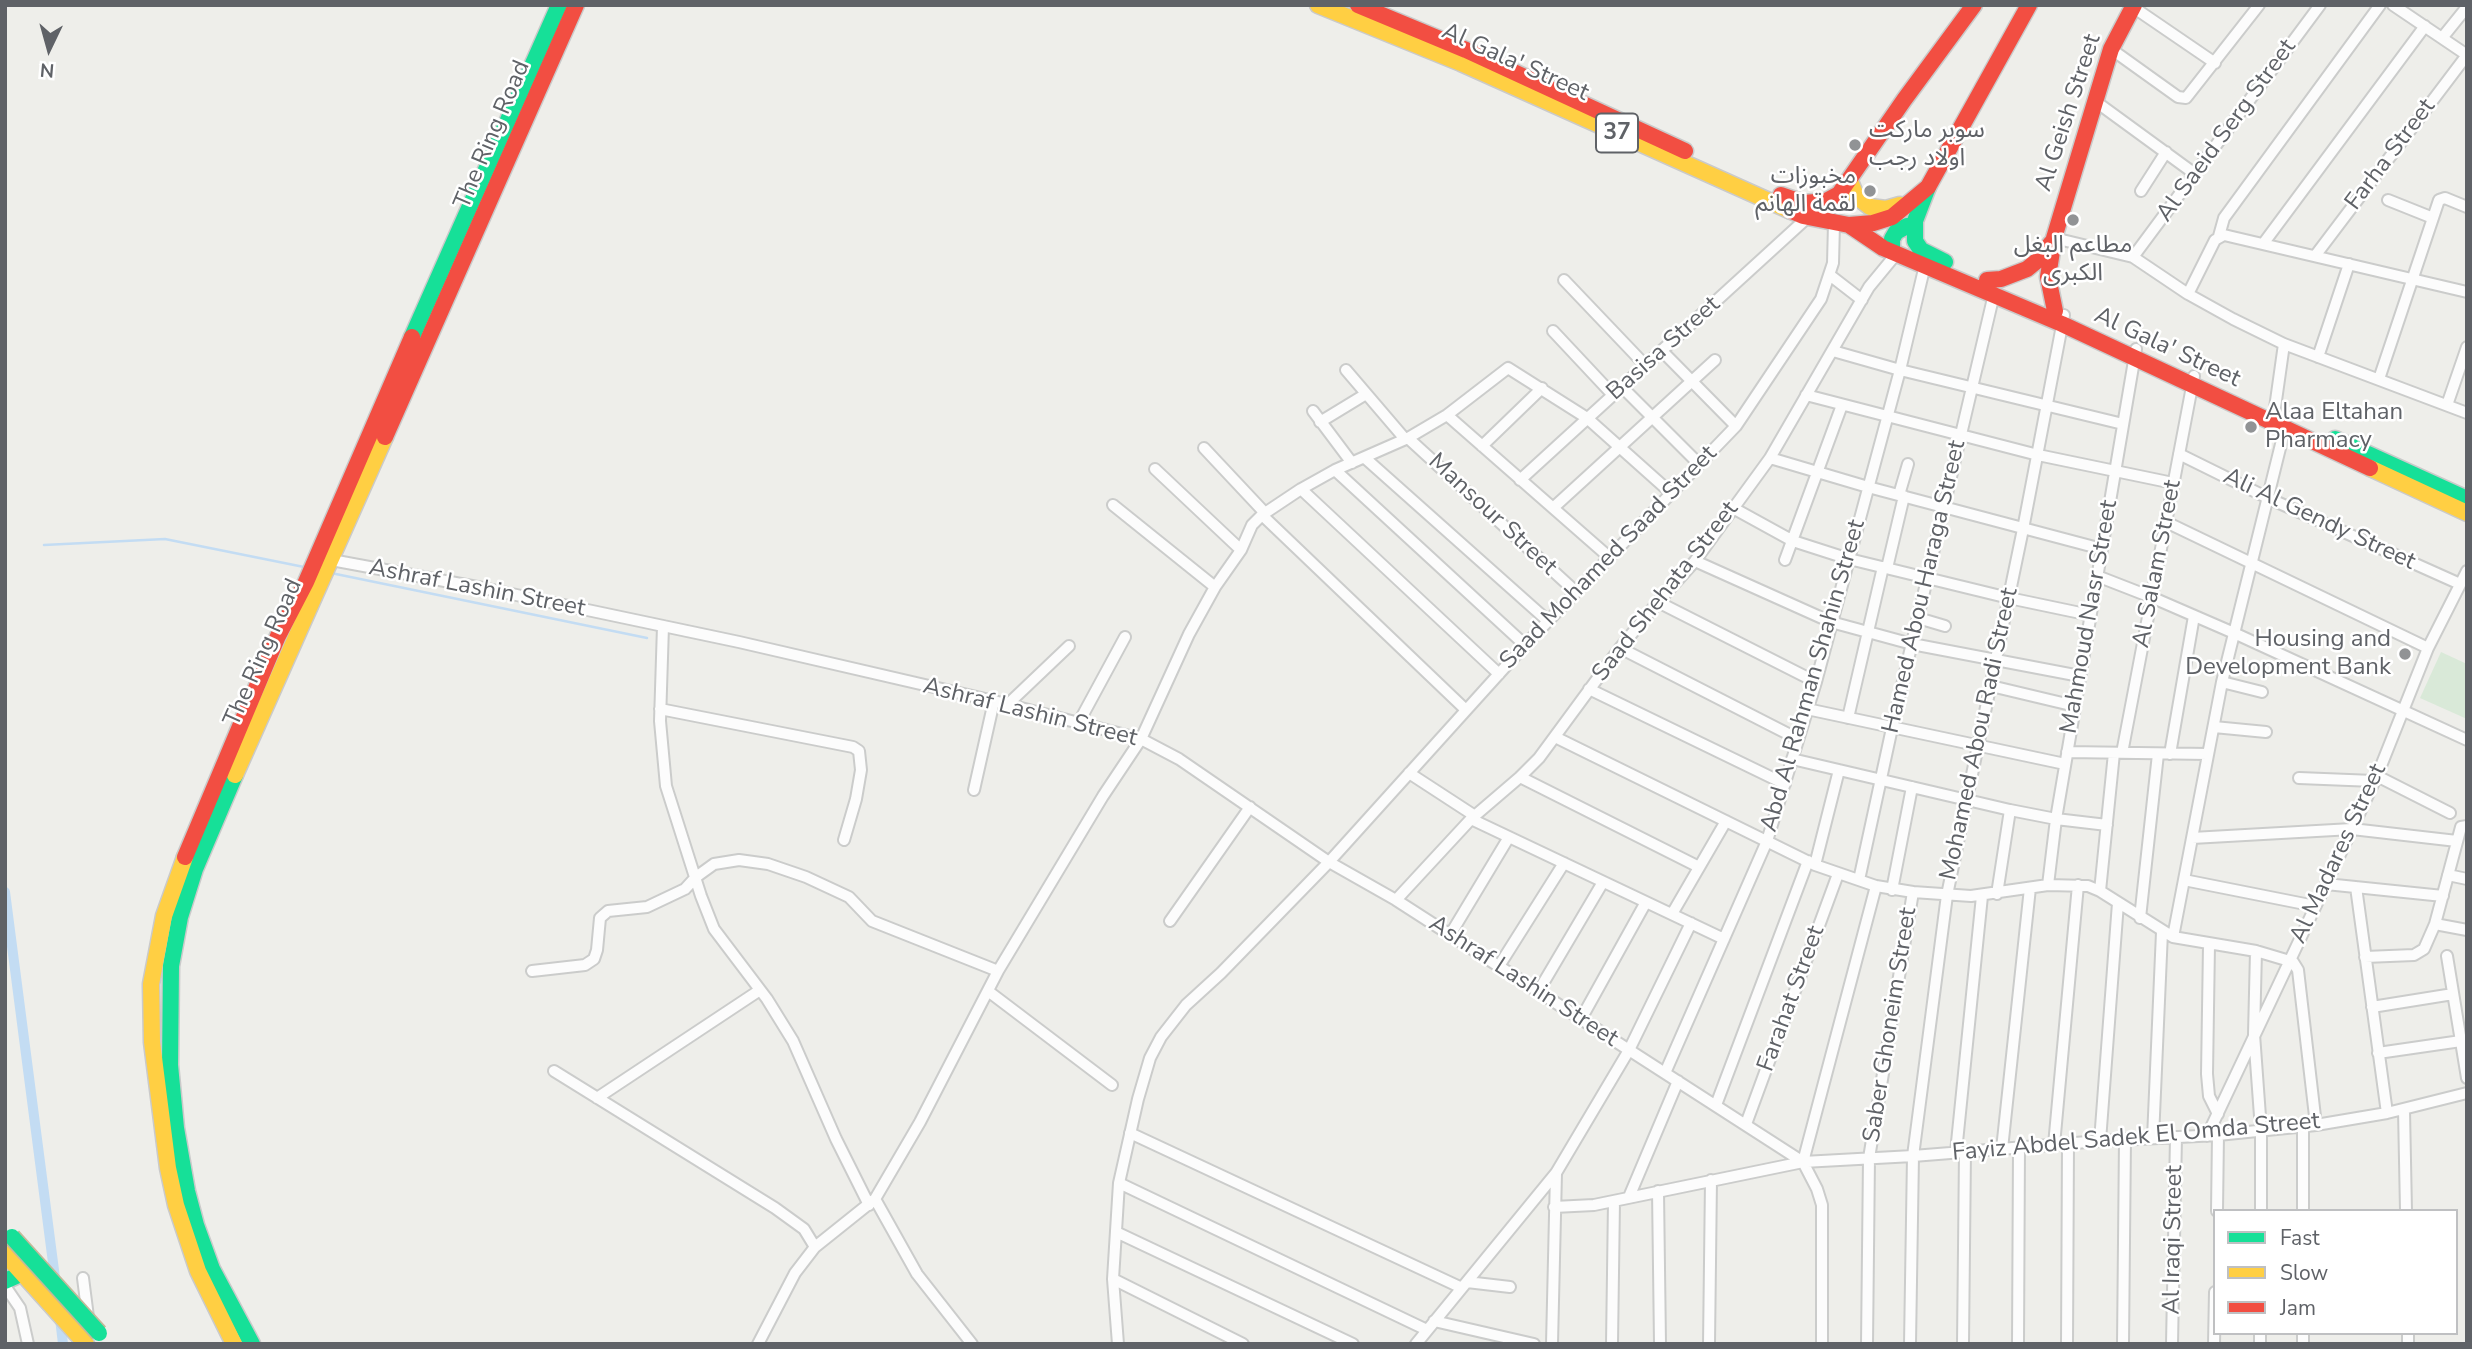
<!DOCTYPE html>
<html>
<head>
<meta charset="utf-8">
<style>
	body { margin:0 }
	#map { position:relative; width:2472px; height:1349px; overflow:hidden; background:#eeeeea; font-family:"Nunito Sans",sans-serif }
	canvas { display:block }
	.frame { position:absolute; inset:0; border:7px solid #5f6267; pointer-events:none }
	.legend { position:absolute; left:2213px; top:1209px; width:245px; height:126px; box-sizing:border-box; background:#fff; border:2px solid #bfc0c2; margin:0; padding:9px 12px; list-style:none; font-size:21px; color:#5f6267 }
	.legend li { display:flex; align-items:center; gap:14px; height:35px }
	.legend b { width:35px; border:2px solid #bfc0c2 }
	.north { position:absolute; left:14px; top:14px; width:70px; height:70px; -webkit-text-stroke:5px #fff; paint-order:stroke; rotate:185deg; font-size:19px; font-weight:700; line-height:28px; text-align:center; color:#5f6267 }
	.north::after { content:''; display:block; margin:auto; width:24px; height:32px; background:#5f6267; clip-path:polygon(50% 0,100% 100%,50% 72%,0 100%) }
</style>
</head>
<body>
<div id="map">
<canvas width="2472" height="1349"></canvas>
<div class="frame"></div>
<ul class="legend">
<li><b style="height:9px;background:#16e098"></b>Fast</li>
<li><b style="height:9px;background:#ffcf43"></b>Slow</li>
<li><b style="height:9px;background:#f24e42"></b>Jam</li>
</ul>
<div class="north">N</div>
</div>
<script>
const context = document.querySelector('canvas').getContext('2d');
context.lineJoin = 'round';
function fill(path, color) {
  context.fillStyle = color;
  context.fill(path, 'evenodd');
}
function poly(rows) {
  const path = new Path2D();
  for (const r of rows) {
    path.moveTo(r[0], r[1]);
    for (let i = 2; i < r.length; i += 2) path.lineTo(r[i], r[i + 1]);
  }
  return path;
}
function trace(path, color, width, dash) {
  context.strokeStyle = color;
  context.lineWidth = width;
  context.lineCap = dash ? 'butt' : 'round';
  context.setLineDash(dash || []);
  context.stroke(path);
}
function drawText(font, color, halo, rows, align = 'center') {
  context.font = font + ' "Nunito Sans","Noto Sans Arabic",sans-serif';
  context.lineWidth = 5;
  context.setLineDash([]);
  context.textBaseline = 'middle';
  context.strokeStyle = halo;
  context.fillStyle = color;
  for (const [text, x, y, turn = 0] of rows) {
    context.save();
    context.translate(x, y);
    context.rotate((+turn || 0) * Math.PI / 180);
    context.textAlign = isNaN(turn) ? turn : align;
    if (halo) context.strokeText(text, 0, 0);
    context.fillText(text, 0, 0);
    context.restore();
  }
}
fill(poly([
	[2441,652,2467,664,2467,719,2420,698]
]), '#d9e9d8');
trace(poly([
	[44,545,165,539,304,567],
	[331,573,647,638]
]), '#c3dcf3', 2.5);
trace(poly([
	[5,892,55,1278],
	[60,1319,63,1344]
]), '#c3dcf3', 10);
const street = poly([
	[2133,7,2215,63],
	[2442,38,2467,7],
	[2111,49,2178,97,2186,98,2259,5],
	[2095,101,2195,174],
	[2141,191,2166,152],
	[2388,200,2433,218],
	[2219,236,2224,218,2380,5],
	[2054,238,2133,257,2188,294,2233,319,2284,344,2467,413],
	[2263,244,2425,26],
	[2315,256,2467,55,2393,5],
	[2133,257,2320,5],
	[1831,276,1862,300],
	[1564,280,1646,366],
	[2188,294,2215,240,2224,235,2467,292],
	[1553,331,1613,395],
	[1662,351,1736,426],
	[1833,351,1900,370,2123,424],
	[2318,357,2349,264],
	[1346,370,1405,439],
	[2379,379,2439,200,2445,198,2467,207],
	[1622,387,1699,464],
	[1806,395,2038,455,2173,483],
	[2447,405,2467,347],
	[1313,411,1352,463],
	[1447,415,1609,557],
	[1320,422,1366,394],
	[2273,422,2284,344],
	[1408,438,1576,592],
	[1482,446,1542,388],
	[1204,448,1265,513],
	[2179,454,2268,498,2460,584],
	[1365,458,1548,621],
	[1770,458,1868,487,2102,549],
	[1155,469,1241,550],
	[1335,470,1525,645],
	[1520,480,1808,217],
	[1301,489,1499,674],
	[1899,495,1908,464],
	[1113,505,1215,587],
	[1553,508,1715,360],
	[1733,508,1793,541,1849,559,2009,598,2090,615],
	[1262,515,1466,710],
	[2166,522,2428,648],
	[326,559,488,589,739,642,994,701,1141,739,1179,759,1329,862,1396,900,1803,1162,1817,1189,1822,1205,1822,1344],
	[1785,560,1842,405],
	[1695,561,1831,622,1912,644,2080,676],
	[1887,568,1904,496],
	[2097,576,2151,597,2234,633,2467,740],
	[1658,602,1816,682],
	[1918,618,1945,626],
	[663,626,660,721,666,786,701,896,714,929,767,999,793,1041,836,1139,869,1205],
	[1620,648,1798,739],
	[2222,682,2262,692],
	[1991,686,2075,706],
	[1589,689,1785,784],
	[1007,705,1069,646],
	[660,709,853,747,859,751,861,770,856,799,844,840],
	[1807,709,2065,764],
	[1848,718,1883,567],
	[1079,722,1125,637],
	[2214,727,2266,732],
	[1555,737,1815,865,1876,886,1913,892,1971,896,2048,885,2088,886,2100,891,2173,937,2256,951,2293,962,2298,970,2316,1125],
	[2067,752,2208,754],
	[2122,753,2194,376],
	[2170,754,2194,616],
	[1792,759,2010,810,2056,819,2107,825],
	[1409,773,1475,816],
	[2377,776,2450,813],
	[1520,777,1699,867],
	[2299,778,2374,781],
	[974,790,994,701],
	[1471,819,1724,939],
	[2192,838,2352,829,2457,841],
	[1815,865,1839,770],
	[2448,875,2467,879],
	[1859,880,1892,728,1994,294],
	[2184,880,2315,906],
	[2326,884,2443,896],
	[2048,885,2056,819,2136,349],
	[2356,887,2387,1113],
	[1892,890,1912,787],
	[2100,891,2114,753],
	[1997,894,2010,810],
	[1396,900,1471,819,1520,777,1539,758,1620,648,1658,602,1695,561,1770,458,1869,287,1897,253],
	[1672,914,1726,821],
	[2140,918,2158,754],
	[1170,921,1250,807],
	[2435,924,2467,930],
	[1450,935,1509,837],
	[2173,937,2222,682,2285,428],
	[2209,945,2207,1074,2209,1096,2218,1114],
	[2256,951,2254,1034,2261,1130,2261,1211],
	[2447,956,2467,1078],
	[2365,957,2414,955,2424,949,2435,924,2461,827,2467,826],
	[1499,966,1564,863],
	[532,971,585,965,594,959,597,950,600,918,608,911,647,907,685,889,696,877,714,864,739,860,768,864,806,877,849,897,872,921,998,971],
	[988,991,1112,1085],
	[1538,992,1603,882],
	[2372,1007,2453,994],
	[1581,1019,1646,902],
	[2378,1053,2461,1041],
	[554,1071,775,1208,804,1229,815,1247],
	[1665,1073,1767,841,1816,682,1900,370,1925,265],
	[597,1098,760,990],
	[1716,1105,1808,861],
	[2404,1110,2406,1211],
	[1746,1124,1838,874],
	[1130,1133,1462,1288],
	[2207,1136,2377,776,2428,648,2467,571],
	[2153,1138,2162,932],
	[2100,1141,2118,903],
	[2054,1145,2078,885],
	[2002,1149,2030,888],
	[1956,1152,1982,896],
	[1803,1162,1876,886],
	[1119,1183,1427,1330],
	[1658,1191,1660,1344],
	[1629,1197,1678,1081],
	[875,1199,917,1274,972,1344],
	[1554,1207,1594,1205,1803,1162,1913,1156,2100,1141,2218,1135,2316,1125,2387,1113,2467,1093],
	[2217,1211,2218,1135],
	[2303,1211,2303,1126],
	[1116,1232,1353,1344],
	[83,1278,88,1317],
	[1113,1279,1243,1344],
	[1467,1282,1510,1287],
	[5,1286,20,1308,28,1344],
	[1434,1321,1534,1344],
	[2408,1333,2408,1344],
	[758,1344,795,1273,815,1247,875,1199,920,1122,998,971,1103,796,1141,739,1189,634,1215,587,1241,550,1252,525,1262,515,1301,489,1335,470,1408,438,1447,415,1508,368,1587,418,1671,493],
	[1118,1344,1113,1279,1119,1183,1138,1099,1150,1058,1161,1037,1186,1005,1221,973,1329,862,1525,645,1736,426,1821,299,1833,263,1834,224],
	[1416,1344,1556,1173,1629,1050,1691,923],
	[1552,1344,1556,1173],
	[1612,1344,1614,1201],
	[1709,1344,1711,1180],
	[1867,1344,1869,1158,1913,892],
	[1910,1344,1913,1156,1947,895,2023,529,2064,315],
	[1963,1344,1965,1152],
	[2018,1344,2019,1147],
	[2067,1344,2068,1144],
	[2123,1344,2125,1139],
	[2172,1344,2176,1137],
	[2214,1344,2215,1292],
	[2260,1344,2260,1333],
	[2303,1344,2303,1333]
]);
const fast = poly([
	[1928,187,1915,221,1915,241,1921,250,1945,262],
	[1892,251,1892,239,1896,232,1907,226,1914,226],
	[412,337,559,5],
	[2335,439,2467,499],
	[235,775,195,869,180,917,171,966,170,1065,176,1128,187,1191,196,1225,212,1269,252,1344],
	[5,1281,23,1273]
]);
const slow = poly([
	[1318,5,1461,63,1789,210],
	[1850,181,1856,196,1870,207,1886,209,1900,205],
	[2370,468,2467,513],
	[235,775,385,437],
	[185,857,164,916,151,984,152,1042,168,1168,176,1205,198,1271,234,1344],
	[5,1254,86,1344]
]);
const jam = poly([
	[1358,5,1466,50,1685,151],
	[1781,195,1804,203,1826,201,1839,194,1904,100,1974,5],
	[1789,210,1803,216,1849,225,1873,223,1892,217,1928,187,2029,5],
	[1849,225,1883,248,2062,324,2370,468],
	[1987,280,2001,279,2027,269,2038,260,2051,243],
	[2055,311,2048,277,2054,238,2111,49,2134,5],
	[385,437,576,5],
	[185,857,278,636,306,582,412,337]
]);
trace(street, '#cbcccb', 14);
trace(fast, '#cacaca', 19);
trace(slow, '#cacaca', 19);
trace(jam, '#cacaca', 19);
trace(street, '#fcfcfc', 10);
trace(fast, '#16e098', 16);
trace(slow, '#ffcf43', 16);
trace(jam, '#f24e42', 16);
const fastBridge = poly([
	[12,1237,99,1333]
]);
trace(fastBridge, '#c3b99a', 19, []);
trace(fastBridge, '#16e098', 16);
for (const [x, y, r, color] of [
	[1855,145,7,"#919395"],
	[1870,191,7,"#919395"],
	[2073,220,7,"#919395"],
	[2251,427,7,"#919395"],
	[2405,654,7,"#919395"]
]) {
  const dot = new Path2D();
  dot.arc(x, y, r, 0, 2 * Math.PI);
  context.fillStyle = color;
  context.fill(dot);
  trace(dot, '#fff', 2.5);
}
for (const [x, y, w] of [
	[1617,133,42]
]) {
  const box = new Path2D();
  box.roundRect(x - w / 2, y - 19.5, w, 39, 5);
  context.fillStyle = '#fff';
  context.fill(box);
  trace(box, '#5f6267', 2);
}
drawText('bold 23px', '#5f6267', null, [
	["37",1617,133]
]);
drawText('24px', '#5f6267', '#fff', [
	["Al Gala' Street",1515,63,24],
	["Al Geish Street",2069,113,-72],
	["Al Saeid Serg Street",2227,131,-54],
	["The Ring Road",493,135,-67],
	["Farha Street",2391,155,-53],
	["Al Gala' Street",2167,348,25],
	["Basisa Street",1664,349,-42],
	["Mansour Street",1492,515,43],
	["Ali Al Gendy Street",2319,520,25],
	["Saad Mohamed Saad Street",1609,558,-46],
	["Al Salam Street",2158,564,-79],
	["Hamed Abou Haraga Street",1925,587,-77],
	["Ashraf Lashin Street",477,589,11],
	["Saad Shehata Street",1666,592,-52],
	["Mahmoud Nasr Street",2090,617,-80],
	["The Ring Road",264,653,-66],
	["Abd Al Rahman Shahin Street",1814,676,-74],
	["Ashraf Lashin Street",1030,713,14],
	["Mohamed Abou Radi Street",1980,734,-78],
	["Al Madares Street",2339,854,-65],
	["Ashraf Lashin Street",1523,982,33],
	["Farahat Street",1792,999,-70],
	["Saber Ghoneim Street",1891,1025,-81],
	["Fayiz Abdel Sadek El Omda Street",2136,1138,-5],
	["Al Iraqi Street",2174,1240,-89]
]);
drawText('24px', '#5f6267', '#fff', [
	["سوبر ماركت",1869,131],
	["اولاد رجب",1869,159],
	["مخبوزات",1856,177,"right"],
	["لقمة الهانم",1856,205,"right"],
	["مطاعم البغل",2073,246,"center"],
	["الكبرى",2073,274,"center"],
	["Alaa Eltahan",2265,413],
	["Pharmacy",2265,441],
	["Housing and",2391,640,"right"],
	["Development Bank",2391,668,"right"]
], 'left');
</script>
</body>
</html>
